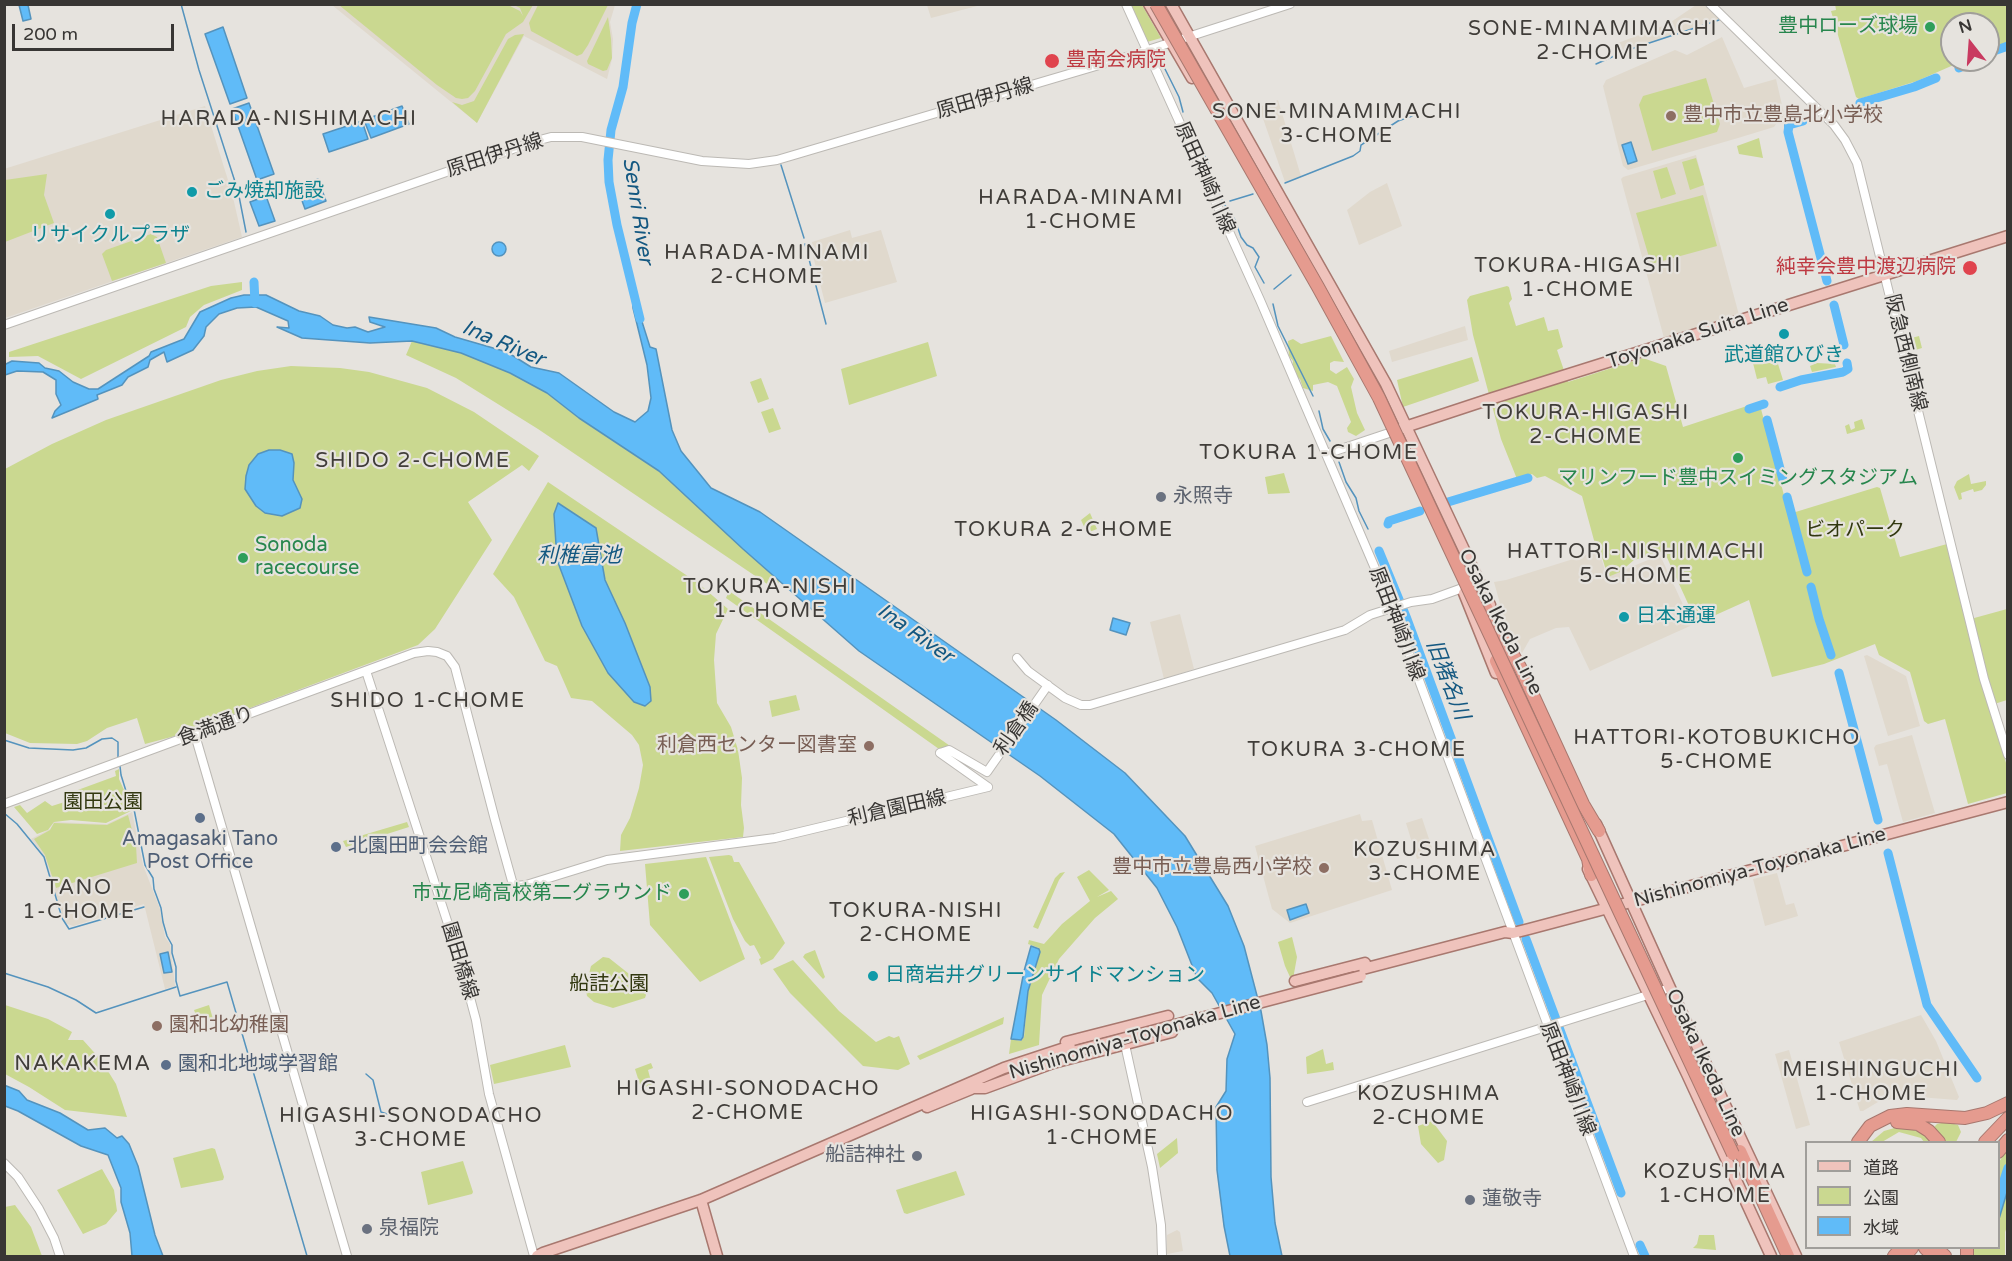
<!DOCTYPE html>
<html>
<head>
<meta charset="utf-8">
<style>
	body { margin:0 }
	#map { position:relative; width:2012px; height:1261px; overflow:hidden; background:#e6e3de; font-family:"Varela Round","Noto Sans JP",sans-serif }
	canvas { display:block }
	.frame { position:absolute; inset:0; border:6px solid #383634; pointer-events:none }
	.legend { position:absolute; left:1805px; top:1141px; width:195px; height:108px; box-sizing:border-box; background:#e6e3de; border:2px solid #a09e9a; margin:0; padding:8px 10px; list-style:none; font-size:18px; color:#383634 }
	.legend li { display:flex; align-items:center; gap:12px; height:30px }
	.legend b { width:30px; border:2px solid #a09e9a }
	.north { position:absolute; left:1940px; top:12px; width:60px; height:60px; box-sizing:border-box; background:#e6e3de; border:2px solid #a09e9a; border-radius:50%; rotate:343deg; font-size:16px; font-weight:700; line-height:24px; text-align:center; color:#383634 }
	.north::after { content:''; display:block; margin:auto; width:21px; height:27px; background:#c93a60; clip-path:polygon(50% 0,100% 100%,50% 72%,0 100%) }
	.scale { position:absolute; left:12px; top:24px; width:162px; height:27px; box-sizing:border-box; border:3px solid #383634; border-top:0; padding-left:8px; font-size:18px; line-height:21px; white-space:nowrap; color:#383634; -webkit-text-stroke:4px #e6e3de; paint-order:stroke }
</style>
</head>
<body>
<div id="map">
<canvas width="2012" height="1261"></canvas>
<div class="frame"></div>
<ul class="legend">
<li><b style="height:8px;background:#efc3bc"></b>道路</li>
<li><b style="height:16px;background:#cad890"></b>公園</li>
<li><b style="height:16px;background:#60bbf8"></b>水域</li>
</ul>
<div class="north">N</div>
<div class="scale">200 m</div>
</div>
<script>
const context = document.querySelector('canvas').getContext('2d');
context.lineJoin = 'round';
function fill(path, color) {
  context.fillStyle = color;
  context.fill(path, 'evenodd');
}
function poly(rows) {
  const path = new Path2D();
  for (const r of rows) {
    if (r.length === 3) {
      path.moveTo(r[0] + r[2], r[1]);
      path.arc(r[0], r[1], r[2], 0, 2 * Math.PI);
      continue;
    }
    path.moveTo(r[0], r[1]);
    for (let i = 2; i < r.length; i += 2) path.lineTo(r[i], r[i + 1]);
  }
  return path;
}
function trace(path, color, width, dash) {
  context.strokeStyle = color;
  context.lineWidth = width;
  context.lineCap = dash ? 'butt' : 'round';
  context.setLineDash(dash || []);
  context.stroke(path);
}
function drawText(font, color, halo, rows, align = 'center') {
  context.font = font + ' "Varela Round","Noto Sans JP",sans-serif';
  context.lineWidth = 4.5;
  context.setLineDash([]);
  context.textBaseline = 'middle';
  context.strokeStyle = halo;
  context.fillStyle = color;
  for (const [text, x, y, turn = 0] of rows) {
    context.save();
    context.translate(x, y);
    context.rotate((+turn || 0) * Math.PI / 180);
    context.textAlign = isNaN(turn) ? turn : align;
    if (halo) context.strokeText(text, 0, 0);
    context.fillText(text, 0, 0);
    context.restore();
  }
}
fill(poly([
	[332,5,615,5,610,22,613,39,612,59,607,79,524,36,477,123],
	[927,5,927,4,981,5,931,18],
	[1696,5,1704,5,1719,19,1618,54,1615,46,1618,43,1668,24],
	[1722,37,1744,88,1776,79,1785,118,1779,120,1774,127,1738,138,1628,170,1623,166,1603,86,1606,80,1675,50,1687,55],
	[1278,100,1301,176,1285,182,1259,107],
	[205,106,232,193,242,237,5,318,4,169],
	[1696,155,1739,315,1664,338,1621,179,1623,177],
	[1387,183,1402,226,1359,245,1347,210,1370,192],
	[850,230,852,238,881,230,897,282,825,303,812,252,812,242],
	[1465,326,1468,340,1392,362,1389,351],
	[1599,551,1607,577,1660,555,1691,622,1690,626,1590,671,1569,627,1556,628,1530,639,1522,653,1505,622,1494,582,1506,580],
	[1180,614,1194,669,1164,679,1150,622],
	[1867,655,1906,676,1920,726,1888,736,1864,656],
	[1912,735,1935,813,1903,822,1887,764,1879,766,1874,748,1876,745],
	[132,812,143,865,160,909,165,937,170,944,175,986,165,989,144,904,73,926,65,923,44,856,31,839,50,829,54,822,107,824],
	[1360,814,1362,821,1372,820,1392,890,1290,923,1272,909,1255,846],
	[1422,818,1434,854,1417,859,1406,823],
	[1777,873,1786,905,1794,903,1798,916,1765,926,1753,879],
	[1921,1015,1936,1041,1959,1097,1957,1100,1906,1096,1878,1102,1863,1111,1860,1111,1839,1042],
	[1789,1050,1810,1125,1796,1129,1775,1054],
	[1177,1230,1180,1232,1183,1251,1167,1254,1167,1235]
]), '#e0d9cd');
fill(poly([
	[1835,4,2007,5,2007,43,1988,50,1988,24,1952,24,1952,60,1965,60,1917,81,1859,99,1856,97,1831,11,1836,10],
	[339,5,508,5,520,11,523,16,520,8,514,5,533,5,523,22,506,34,475,91,468,98,462,99,456,98,437,85],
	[538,5,538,4,608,5,588,45,582,54,577,56,531,31,529,23],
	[1130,5,1142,5,1161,38,1147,42],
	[608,17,611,39,612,58,607,70,603,71,588,64,587,61],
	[524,34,523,36,477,123,452,102,462,105,474,101,508,39,515,35],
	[1706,78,1720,124,1717,132,1652,151,1639,105,1643,96],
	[1759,138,1763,158,1739,154,1737,146],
	[1696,158,1704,185,1690,190,1682,162],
	[1667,167,1676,194,1661,199,1653,171],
	[47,174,44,195,54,223,5,242,5,180],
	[1703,195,1717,246,1651,264,1636,213],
	[151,234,157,237,166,263,112,281,102,254,106,250],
	[242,282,242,290,204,305,190,317,186,327,81,379,38,356,9,357,9,352,211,286],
	[1507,286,1509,287,1512,299,1509,303,1516,326,1544,317,1548,331,1558,329,1563,347,1557,350,1568,382,1643,358,1666,366,1683,427,1747,406,1749,413,1761,409,1789,514,1877,487,1880,488,1900,557,1947,544,1967,620,2007,609,2007,700,1988,706,2007,766,2007,793,1968,804,1945,719,1928,724,1924,721,1910,672,1879,655,1875,644,1824,664,1772,677,1749,600,1700,622,1696,621,1664,551,1634,560,1620,572,1608,577,1598,544,1595,544,1582,496,1545,476,1537,478,1532,474,1517,479,1501,439,1473,335,1467,300,1470,296],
	[1331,336,1344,362,1334,361,1330,363,1330,370,1336,374,1347,367,1354,379,1351,387,1357,413,1365,430,1356,436,1348,432,1347,428,1351,422,1337,386,1328,382,1313,385,1313,391,1303,388,1300,379,1295,376,1292,369,1293,361,1289,356,1288,341,1293,339,1301,344],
	[1919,336,1922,348,1912,351,1908,339],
	[412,341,461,353,510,373,547,393,579,418,659,471,779,581,776,590,538,429,456,378,406,355],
	[928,342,937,376,849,405,841,369],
	[1774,351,1783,380,1768,384,1766,377,1757,379,1752,359],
	[1472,357,1479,381,1403,407,1397,380],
	[1817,363,1835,364,1836,367,1812,372,1810,366],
	[291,366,340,368,369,372,427,388,474,412,539,456,529,471,522,465,468,502,492,540,435,629,418,645,175,736,145,744,137,718,107,728,87,741,77,744,30,743,5,733,5,469,52,444,106,420,221,380,257,371],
	[761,378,769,399,758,403,750,382],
	[773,408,781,429,769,433,761,412],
	[1862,419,1865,429,1847,434,1845,426,1849,424,1851,430,1855,428,1854,422],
	[1284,473,1290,493,1268,494,1265,477],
	[1969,474,1971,484,1986,481,1986,485,1982,490,1974,492,1973,489,1961,493,1962,499,1959,500,1954,487,1957,481],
	[548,482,698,583,728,609,716,634,714,660,717,703,731,727,738,750,742,778,741,805,744,828,743,837,620,851,621,835,630,818,639,788,643,765,639,745,632,735,592,701,571,698,557,666,545,661,514,597,493,574],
	[1090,513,1097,529,1087,533,1081,520],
	[729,591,953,748,939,749,726,598],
	[796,695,800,710,772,717,769,701],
	[119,769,119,779,133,810,106,823,71,820,54,822,48,830,37,834,14,807,20,805,27,813,45,801,52,806,77,798,75,791,116,776,115,771],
	[128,815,136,845,137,863,56,888,45,855,34,839,50,830,54,823,107,825],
	[407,822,409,827,346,847,343,841],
	[729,855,732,856,734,862,739,862,785,943,773,959,761,965,759,959,761,958,754,945,750,946,745,941,733,919,709,857],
	[706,857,745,959,700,982,650,925,645,864],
	[1089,870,1109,890,1097,897,1111,891,1118,899,1095,918,1059,959,1042,995,1039,1045,1009,1054,1011,1039,1021,1041,1024,1037,1028,991,1040,953,1039,948,1028,944,1029,940,1044,944,1062,924,1090,901,1077,877],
	[1065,872,1059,880,1038,929,1033,927,1055,878,1060,873],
	[1292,937,1297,957,1293,979,1290,977,1285,966,1278,942],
	[815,950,825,977,823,979,803,957,805,954],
	[603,957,609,958,643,985,646,995,645,998,613,1008,594,1002,587,996,584,980,589,974,591,966],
	[793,960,839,1011,876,1042,889,1036,894,1038,899,1036,910,1064,898,1070,863,1066,790,993,773,969],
	[5,1005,48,1019,72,1032,68,1040,83,1040,101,1060,116,1084,127,1117,65,1110,29,1087,5,1074],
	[209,1005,213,1019,199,1023,194,1010],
	[1004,1017,1003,1024,920,1060,917,1056],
	[565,1045,571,1067,494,1084,490,1065],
	[1323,1049,1326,1064,1333,1062,1334,1070,1307,1074,1306,1057],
	[651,1063,653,1068,648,1070,652,1085,641,1088,635,1069],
	[1432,1121,1447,1141,1444,1160,1438,1163,1421,1144,1418,1126],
	[1946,1122,1958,1125,1961,1132,1956,1142,1946,1142,1934,1127,1937,1124],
	[1898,1127,1911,1129,1925,1134,1932,1142,1924,1142,1921,1138,1899,1132,1882,1142,1871,1142,1884,1131],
	[1177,1138,1178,1153,1160,1168,1157,1154],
	[212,1148,215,1149,224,1177,223,1180,181,1188,173,1158],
	[2007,1150,2008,1224,2005,1232,2005,1256,1973,1256,1973,1248,1998,1248,1999,1162],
	[463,1161,473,1192,472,1194,428,1205,421,1172],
	[102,1169,114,1190,117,1211,106,1224,83,1234,57,1190],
	[956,1171,965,1195,907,1214,904,1213,896,1190],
	[15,1205,31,1227,42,1256,5,1256,5,1207],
	[1699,1235,1714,1235,1716,1250,1693,1248,1697,1244]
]), '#cad890');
const water = poly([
	[19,5,28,5,31,19,23,21,19,5],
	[223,27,247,98,230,104,205,34,223,27],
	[249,103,274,174,257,180,232,109,249,103],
	[402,106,409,124,371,138,364,120,402,106],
	[1801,116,1802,124,1792,126,1791,131,1785,133,1785,121,1801,116],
	[362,121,368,139,329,152,323,134,362,121],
	[1631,142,1637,161,1628,164,1622,145,1631,142],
	[318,179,326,201,305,209,297,187,318,179],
	[266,196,275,221,259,226,250,202,266,196],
	[499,249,7],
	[632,290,650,347,656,349,672,430,681,451,711,488,760,512,1056,720,1125,773,1185,836,1228,906,1244,946,1261,1011,1267,1045,1270,1078,1271,1177,1275,1223,1282,1256,1230,1256,1224,1226,1217,1170,1216,1107,1226,1091,1227,1059,1235,1034,1212,993,1197,978,1177,927,1157,888,1114,834,1040,776,859,651,743,549,659,471,579,418,547,393,510,373,461,353,412,341,370,343,302,338,277,327,289,328,288,321,256,307,237,308,219,314,206,327,204,336,193,350,167,362,164,352,150,360,148,367,128,377,122,385,97,395,98,399,52,418,55,411,61,405,56,394,56,380,43,372,17,371,5,375,4,365,12,361,39,363,45,368,59,371,73,382,89,389,98,389,149,356,151,352,184,339,200,312,231,298,244,295,266,295,299,311,320,316,333,325,347,328,355,327,368,332,385,327,370,322,369,317,436,328,455,337,507,352,531,367,559,373,614,412,635,422,648,411,651,398,647,365,633,308,632,290],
	[269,450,280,450,292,454,294,463,293,480,302,499,300,508,282,516,265,513,256,506,245,489,246,476,249,465,258,454,269,450],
	[558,503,596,528,605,580,625,623,650,687,651,701,645,706,634,702,608,673,582,626,557,560,554,514,558,503],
	[1113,618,1130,623,1126,635,1110,630,1113,618],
	[1306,904,1309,913,1290,920,1287,910,1306,904],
	[1031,946,1039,949,1040,952,1028,991,1023,1037,1021,1040,1011,1039,1024,971,1031,946],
	[168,952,172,972,164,973,160,954,168,952],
	[4,1085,19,1091,27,1100,60,1113,88,1130,105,1128,117,1138,122,1136,129,1144,138,1166,155,1235,163,1256,132,1256,130,1233,121,1202,121,1188,108,1155,81,1146,18,1111,5,1106,4,1085],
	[1999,1182,2007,1185,2008,1189,1999,1219,1999,1182]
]);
fill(water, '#60bbf8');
trace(water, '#5493bd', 1.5);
trace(poly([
	[181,4,199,70,238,191,246,232],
	[1164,58,1165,69,1179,97,1183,112],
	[1596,64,1628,50,1719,20],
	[1193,134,1207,160,1210,172,1223,202,1235,220,1241,237,1247,245,1253,248,1259,257,1255,267,1264,283],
	[781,165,804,238],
	[1285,183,1353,156,1360,151,1361,145,1398,121,1412,116],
	[1230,201,1253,194],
	[805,244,826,324],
	[1274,289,1291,275],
	[1273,304,1278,326,1313,396],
	[1319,411,1323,429,1330,441],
	[1339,462,1346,482,1356,498,1359,511,1368,529],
	[4,740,29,748,73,750,86,748,102,739,112,738,118,742,118,759],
	[120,766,121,775,126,791,132,799,145,865,153,878,154,889,161,908,163,922,167,936,172,945,172,953,176,967,176,981,180,996,227,982,307,1256],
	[4,813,17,824,44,857,62,918,69,929,144,907],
	[4,973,48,987,76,1000,96,1013,176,987],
	[366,1074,373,1080,381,1112,387,1114,398,1108]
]), '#5493bd', 1.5);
trace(poly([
	[637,4,632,23,623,87,611,130,608,160,609,182,617,225,640,319],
	[1988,53,2008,46],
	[1959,68,1975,60],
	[1860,103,1914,87,1936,78],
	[1803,121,1789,125,1788,132,1827,281],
	[254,282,255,303],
	[1834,305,1844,345],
	[1780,387,1801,380,1843,372,1848,369,1847,363],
	[1749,409,1764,404],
	[1767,420,1783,480],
	[1787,497,1807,572],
	[1448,502,1528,478],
	[1388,524,1389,521,1420,511],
	[1379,551,1407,619,1519,922],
	[1811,587,1819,619,1831,655],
	[1839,673,1878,820],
	[1888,853,1927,1005,1977,1078],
	[1526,939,1621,1193],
	[1998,1199,2008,1168],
	[1640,1245,1645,1256]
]), '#60bbf8', 9);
const minor = poly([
	[1126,4,1260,300,1392,608,1634,1256],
	[1710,4,1834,125,1845,140,1857,163,1984,679,2008,755],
	[4,325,536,141,551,137,582,137,702,161,749,164,777,160,1123,58,1290,4],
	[1326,454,1389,433],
	[1017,658,1028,671,1065,698,1081,705,1090,705,1345,630,1370,615,1411,602,1432,599,1479,582],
	[366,671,461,964,476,1020,489,1094,534,1256],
	[195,735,347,1256],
	[940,753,949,750,987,772,1048,685],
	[940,753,988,787],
	[4,804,414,653,428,651,437,652,447,656,455,667,495,820,512,881,515,886,526,885,607,860,775,838,988,787],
	[1124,1040,1152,1167,1161,1225,1162,1256],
	[1307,1102,1670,988],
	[4,1163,18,1177,39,1209,54,1238,60,1256]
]);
const major = poly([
	[1149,4,1192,78],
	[1171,4,1386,384,1490,605],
	[1402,428,1490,399,2008,236],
	[1464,593,1496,673],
	[1596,824,1670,988,1796,1256],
	[1588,869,1687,1074,1771,1256],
	[1359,970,1505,932,1513,933,1529,929,2008,802],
	[1295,981,1365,963],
	[1066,1042,1168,1016],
	[973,1088,985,1088,1053,1063,1172,1032],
	[927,1107,971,1089],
	[701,1200,717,1256],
	[537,1256,543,1253,701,1200,1004,1068,1074,1045]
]);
const highway = poly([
	[1480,597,1520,667,1583,804,1599,831],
	[1496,661,1588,859,1591,875],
	[1897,1122,1918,1124,1929,1131,1939,1142],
	[1858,1142,1870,1126,1890,1116,1907,1114,1965,1118,1987,1113,2008,1103],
	[1985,1142,2008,1118],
	[1740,1151,1788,1256],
	[1998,1152,2008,1140],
	[1925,1248,1933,1256],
	[1936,1248,1945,1256],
	[1894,1256,1901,1248],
	[1905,1256,1912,1248],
	[1967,1256,1967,1248]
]);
trace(minor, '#bcb9b4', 10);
trace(major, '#a8786f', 13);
trace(highway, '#a8786f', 14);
trace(minor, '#fff', 8);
trace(major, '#efc3bc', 10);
trace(highway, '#e59b8f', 12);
const majorBridge = poly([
	[1076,1051,1361,976]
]);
const highwayBridge = poly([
	[1156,4,1318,287,1379,398,1733,1154]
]);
trace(majorBridge, '#a8786f', 13, []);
trace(highwayBridge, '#a8786f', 14, []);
trace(majorBridge, '#efc3bc', 10);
trace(highwayBridge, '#e59b8f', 12);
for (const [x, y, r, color] of [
	[1930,27,6,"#2e9e5b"],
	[1052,61,8,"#e0444e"],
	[1671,116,6,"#8d6e63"],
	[192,192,6,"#0f9aa8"],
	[110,214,6,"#0f9aa8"],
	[1970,268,8,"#e0444e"],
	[1784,334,6,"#0f9aa8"],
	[1738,458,6,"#2e9e5b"],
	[1161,497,6,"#6b7280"],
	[243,558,6,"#2e9e5b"],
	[1624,617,6,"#0f9aa8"],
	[869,746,6,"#8d6e63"],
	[200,818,6,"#5c6f8a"],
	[336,847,6,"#5c6f8a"],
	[1324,868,6,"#8d6e63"],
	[684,894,6,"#2e9e5b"],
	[873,976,6,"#0f9aa8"],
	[157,1026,6,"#8d6e63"],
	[166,1065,6,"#5c6f8a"],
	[917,1156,6,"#6b7280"],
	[1470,1200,6,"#6b7280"],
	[367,1229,6,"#6b7280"]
]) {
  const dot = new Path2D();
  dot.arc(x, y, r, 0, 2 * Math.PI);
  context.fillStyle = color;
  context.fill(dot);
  trace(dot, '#e6e3de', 2);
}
drawText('20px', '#27864d', '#e6e3de', [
	["豊中ローズ球場",1918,27],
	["マリンフード豊中スイミングスタジアム",1738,479,"center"],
	["Sonoda",255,546,"left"],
	["racecourse",255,569,"left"],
	["市立尼崎高校第二グラウンド",672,894]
], 'right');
drawText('20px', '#be3a42', '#e6e3de', [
	["豊南会病院",1066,61],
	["純幸会豊中渡辺病院",1956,268,"right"]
], 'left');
drawText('20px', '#383634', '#e6e3de', [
	["原田伊丹線",985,99,-16],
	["原田伊丹線",495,156,-18],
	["原田神崎川線",1204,178,66],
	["Toyonaka Suita Line",1698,334,-18],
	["阪急西側南線",1905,353,76],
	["Osaka Ikeda Line",1500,622,63],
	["原田神崎川線",1396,624,69],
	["食満通り",216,727,-20],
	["利倉橋",1017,729,-55],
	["利倉園田線",897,809,-13],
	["Nishinomiya-Toyonaka Line",1760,868,-15],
	["園田橋線",459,961,73],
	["Nishinomiya-Toyonaka Line",1135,1038,-16],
	["Osaka Ikeda Line",1705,1063,65],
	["原田神崎川線",1567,1079,69]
]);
drawText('20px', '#785e54', '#e6e3de', [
	["豊中市立豊島北小学校",1683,116],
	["利倉西センター図書室",857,746,"right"],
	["豊中市立豊島西小学校",1312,868,"right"],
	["園和北幼稚園",169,1026]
], 'left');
drawText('20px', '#0d838f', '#e6e3de', [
	["ごみ焼却施設",204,192],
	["リサイクルプラザ",110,236,"center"],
	["武道館ひびき",1784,356,"center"],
	["日本通運",1636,617],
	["日商岩井グリーンサイドマンション",885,976]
], 'left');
drawText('20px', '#5b616d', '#e6e3de', [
	["永照寺",1173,497],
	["船詰神社",905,1156,"right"],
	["蓮敬寺",1482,1200],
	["泉福院",379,1229]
], 'left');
drawText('20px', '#323810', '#e6e3de', [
	["ビオパーク",1855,531],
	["園田公園",103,803],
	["船詰公園",609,985]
]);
drawText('20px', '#4e5e75', '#e6e3de', [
	["Amagasaki Tano",200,840,"center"],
	["Post Office",200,863,"center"],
	["北園田町会会館",348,847],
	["園和北地域学習館",178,1065]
], 'left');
context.letterSpacing = '1.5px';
drawText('21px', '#403d39', '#e6e3de', [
	["SONE-MINAMIMACHI",1593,29],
	["2-CHOME",1593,53],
	["SONE-MINAMIMACHI",1337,112],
	["3-CHOME",1337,136],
	["HARADA-NISHIMACHI",289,119],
	["HARADA-MINAMI",1081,198],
	["1-CHOME",1081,222],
	["HARADA-MINAMI",767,253],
	["2-CHOME",767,277],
	["TOKURA-HIGASHI",1578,266],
	["1-CHOME",1578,290],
	["TOKURA-HIGASHI",1586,413],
	["2-CHOME",1586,437],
	["TOKURA 1-CHOME",1309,453],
	["SHIDO 2-CHOME",413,461],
	["TOKURA 2-CHOME",1064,530],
	["HATTORI-NISHIMACHI",1636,552],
	["5-CHOME",1636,576],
	["TOKURA-NISHI",770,587],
	["1-CHOME",770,611],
	["SHIDO 1-CHOME",428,701],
	["HATTORI-KOTOBUKICHO",1717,738],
	["5-CHOME",1717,762],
	["TOKURA 3-CHOME",1357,750],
	["KOZUSHIMA",1425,850],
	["3-CHOME",1425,874],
	["TANO",79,888],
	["1-CHOME",79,912],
	["TOKURA-NISHI",916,911],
	["2-CHOME",916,935],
	["NAKAKEMA",83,1064],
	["MEISHINGUCHI",1871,1070],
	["1-CHOME",1871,1094],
	["HIGASHI-SONODACHO",748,1089],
	["2-CHOME",748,1113],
	["KOZUSHIMA",1429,1094],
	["2-CHOME",1429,1118],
	["HIGASHI-SONODACHO",1102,1114],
	["1-CHOME",1102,1138],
	["HIGASHI-SONODACHO",411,1116],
	["3-CHOME",411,1140],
	["KOZUSHIMA",1715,1172],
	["1-CHOME",1715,1196]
]);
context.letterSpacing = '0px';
drawText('italic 21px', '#145881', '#e6e3de', [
	["Senri River",637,211,81],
	["Ina River",503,344,23],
	["利椎富池",579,556],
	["Ina River",915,634,35],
	["旧猪名川",1447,680,69]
]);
</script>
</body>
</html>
